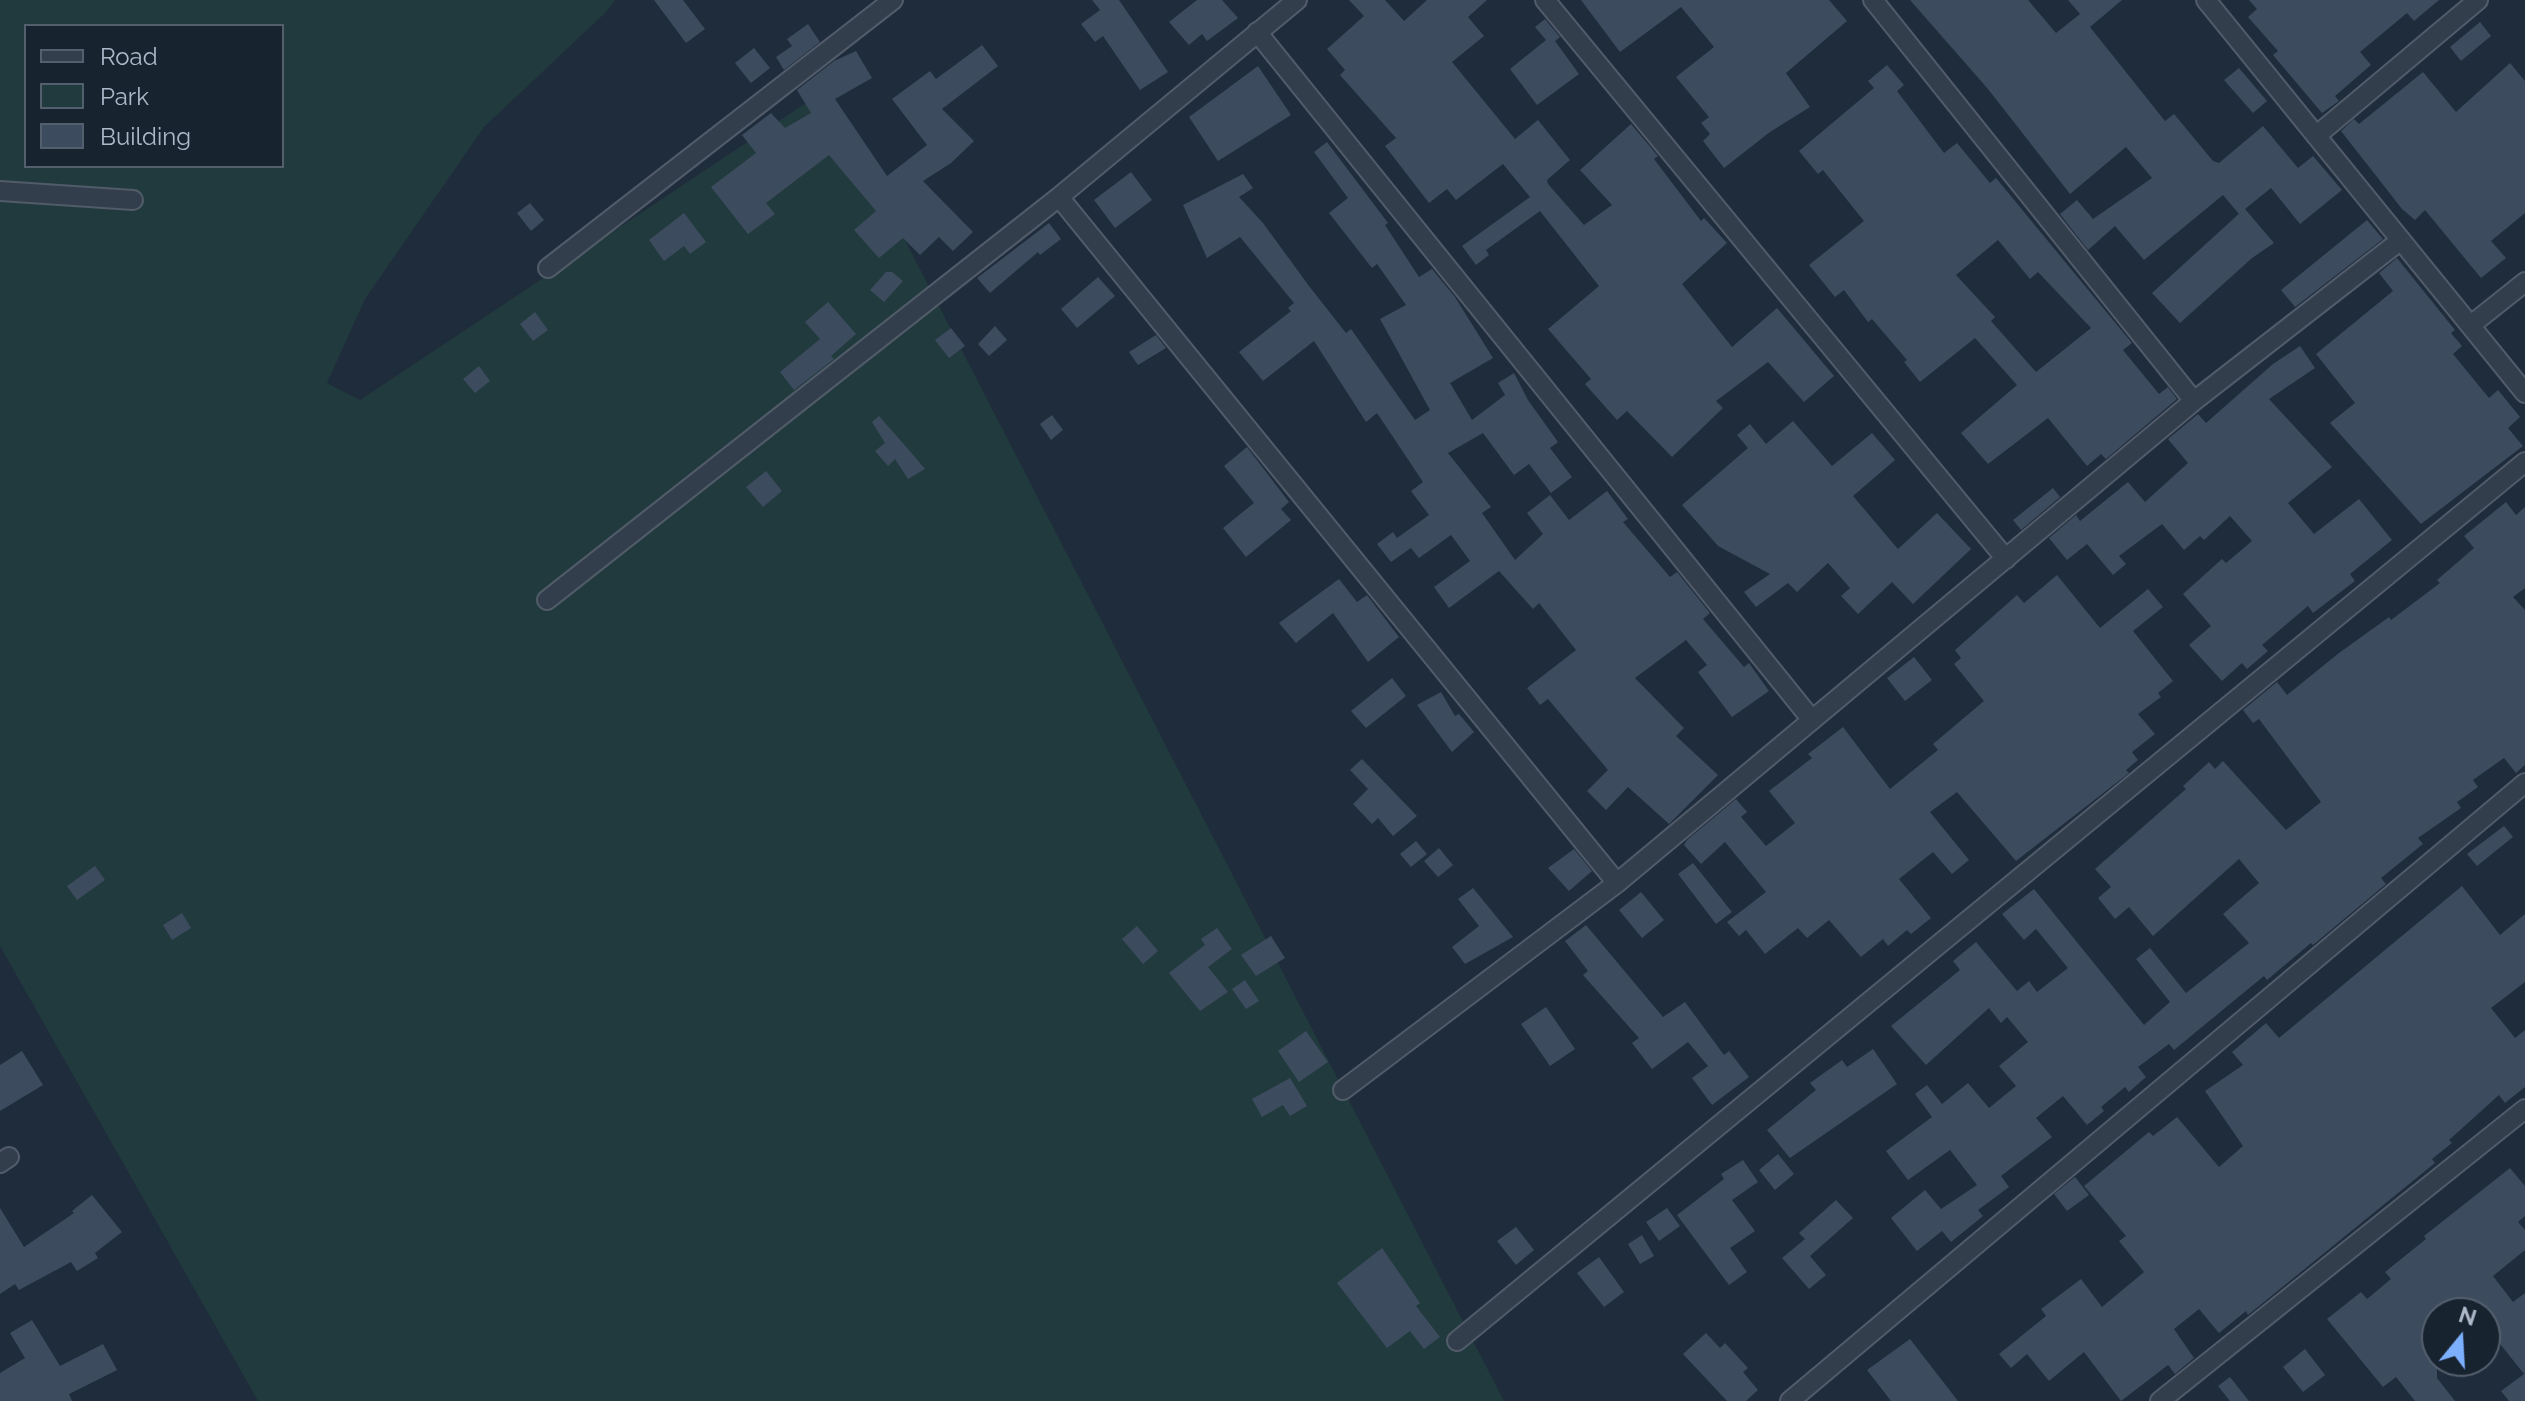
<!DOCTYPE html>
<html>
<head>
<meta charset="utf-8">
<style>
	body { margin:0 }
	#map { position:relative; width:2525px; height:1401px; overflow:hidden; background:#1f2c3c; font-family:Raleway,sans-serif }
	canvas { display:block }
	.legend { position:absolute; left:24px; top:24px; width:260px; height:144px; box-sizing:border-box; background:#182330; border:2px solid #545f6d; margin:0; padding:10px 14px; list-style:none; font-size:24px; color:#aeb8c8 }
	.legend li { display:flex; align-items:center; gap:16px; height:40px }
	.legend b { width:40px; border:2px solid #545f6d }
	.north { position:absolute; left:2421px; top:1297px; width:80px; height:80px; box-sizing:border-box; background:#182330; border:2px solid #545f6d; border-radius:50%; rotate:18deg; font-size:22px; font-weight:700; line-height:32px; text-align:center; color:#aeb8c8 }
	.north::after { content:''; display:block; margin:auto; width:28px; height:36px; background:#7cb0ff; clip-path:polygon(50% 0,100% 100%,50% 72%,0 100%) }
</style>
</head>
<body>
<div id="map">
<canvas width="2525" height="1401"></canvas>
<ul class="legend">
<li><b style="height:10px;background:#333e4c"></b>Road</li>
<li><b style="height:22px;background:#213a3d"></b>Park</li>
<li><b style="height:22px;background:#3d4b5e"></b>Building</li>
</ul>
<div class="north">N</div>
</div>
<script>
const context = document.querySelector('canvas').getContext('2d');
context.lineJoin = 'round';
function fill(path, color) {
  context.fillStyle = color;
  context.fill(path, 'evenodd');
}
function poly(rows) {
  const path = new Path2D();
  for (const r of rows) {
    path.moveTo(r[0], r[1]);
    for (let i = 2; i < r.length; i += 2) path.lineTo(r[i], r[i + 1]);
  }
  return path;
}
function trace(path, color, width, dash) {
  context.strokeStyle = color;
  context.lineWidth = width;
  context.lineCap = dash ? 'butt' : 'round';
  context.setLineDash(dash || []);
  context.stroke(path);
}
fill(poly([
	[0,0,615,0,604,14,484,127,365,299,327,383,360,400,827,89,1504,1401,258,1401,0,946],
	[26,26,282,26,282,166,26,166]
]), '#213a3d');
fill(poly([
	[654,0,683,0,705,29,686,43],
	[1092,0,1119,0,1168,72,1140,90,1103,36,1095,42,1081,24,1100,10],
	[1197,0,1222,0,1238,18,1207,41,1202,34,1189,45,1169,22],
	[1349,0,1385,0,1404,21,1427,0,1487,0,1468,17,1484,36,1452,62,1515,139,1538,120,1570,160,1547,180,1548,184,1584,225,1612,205,1580,170,1631,124,1658,156,1654,159,1701,221,1704,218,1727,243,1682,284,1732,347,1777,308,1834,376,1804,402,1768,362,1716,401,1723,408,1672,457,1627,411,1617,420,1585,384,1591,379,1548,329,1599,286,1540,211,1486,250,1489,255,1476,265,1462,246,1530,197,1503,164,1456,200,1447,189,1429,203,1385,146,1396,138,1340,75,1345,70,1327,49,1364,16],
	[1581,0,1829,0,1847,21,1786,73,1810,107,1770,132,1724,168,1703,141,1710,134,1701,123,1709,117,1676,77,1714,47,1681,7,1620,52],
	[1910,0,2028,0,2056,33,2080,14,2068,0,2122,0,2090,27,2165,121,2174,114,2213,161,2219,163,2263,126,2298,168,2313,156,2342,190,2300,224,2271,188,2245,209,2274,243,2252,258,2180,323,2152,293,2242,211,2239,214,2223,195,2144,260,2115,226,2088,250,2060,214,2077,200,2093,219,2152,178,2126,147,2070,194,1988,89],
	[2249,0,2439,0,2414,21,2407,13,2360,52,2371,65,2335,96,2339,101,2322,113,2273,55,2278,51,2248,17,2257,9],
	[1545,19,1560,37,1555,41,1579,74,1537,105,1510,69,1546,40,1535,27],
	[2480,22,2491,36,2461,61,2450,47],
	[808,24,820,42,784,70,776,57,792,46,787,39],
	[982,45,998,66,942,109,974,141,951,163,923,181,973,232,953,251,939,237,920,255,903,238,879,258,854,230,876,211,829,155,766,203,775,214,748,234,711,187,756,153,742,135,771,113,785,128,811,113,797,90,834,61,856,51,872,78,835,99,887,176,927,145,892,99,930,71,936,79],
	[754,48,770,68,751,83,735,63],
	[2510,63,2525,81,2525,213,2491,241,2506,258,2481,278,2425,210,2415,220,2402,209,2341,131,2354,119,2359,124,2423,72,2456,112],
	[1887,65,1904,85,1897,91,1944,153,1957,143,1990,183,1996,178,2132,343,2123,350,2159,394,2168,387,2177,399,2106,459,2101,454,2087,466,2048,418,1988,464,1961,433,2017,385,1975,338,1920,382,1904,362,1907,360,1872,319,1868,322,1844,290,1835,297,1809,265,1864,221,1823,170,1818,174,1799,151,1874,88,1868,81],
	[1998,240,2030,279,2038,272,2091,328,2036,372,1991,321,1995,317,1956,275],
	[1258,66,1291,115,1218,161,1189,117],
	[2239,68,2267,101,2253,113,2224,80],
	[1327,142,1388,223,1385,225,1419,277,1432,269,1455,297,1493,358,1450,383,1472,420,1505,395,1498,383,1514,373,1528,400,1558,442,1550,448,1572,477,1551,493,1529,464,1514,475,1483,433,1448,453,1491,507,1482,513,1515,560,1543,534,1527,513,1550,495,1569,520,1607,491,1628,519,1623,522,1670,577,1677,572,1710,613,1703,619,1744,667,1749,663,1769,691,1732,717,1698,672,1707,665,1686,640,1635,678,1684,728,1676,736,1718,775,1669,824,1628,787,1606,810,1587,791,1608,770,1548,699,1540,705,1527,688,1576,650,1539,603,1533,609,1499,571,1449,608,1434,587,1470,561,1451,535,1419,558,1411,548,1391,562,1377,544,1393,532,1397,538,1429,515,1411,491,1423,482,1377,413,1366,422,1314,341,1263,381,1239,352,1291,311,1288,308,1294,303,1240,237,1207,258,1183,205,1243,174,1253,188,1239,197,1263,223,1309,286,1346,333,1351,329,1415,420,1430,410,1380,319,1406,305,1377,264,1372,268,1329,213,1348,198,1314,152],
	[1131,172,1152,200,1115,228,1094,200],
	[530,203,544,220,531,231,517,213],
	[684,213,706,242,690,254,684,246,664,261,649,240],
	[2367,220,2383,239,2295,307,2281,290],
	[1049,223,1061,239,1040,255,1038,252,990,293,977,278],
	[2397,258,2455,330,2451,333,2462,346,2453,354,2489,398,2498,390,2520,417,2508,428,2523,446,2421,524,2330,423,2355,403,2316,354,2393,291,2379,273],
	[886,272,892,272,903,281,884,302,870,290],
	[1098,277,1115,296,1077,328,1061,309],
	[828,302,856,334,831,356,834,359,794,390,780,372,820,339,805,322],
	[535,312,548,330,533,341,520,324],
	[995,326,1007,340,989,356,978,344],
	[951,328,965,346,949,358,935,340],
	[1156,335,1166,348,1138,365,1129,352],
	[2300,346,2315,368,2269,399,2332,467,2288,503,2314,534,2359,499,2392,540,2350,574,2355,581,2313,613,2308,606,2262,645,2268,651,2247,669,2242,663,2222,681,2189,645,2211,626,2183,594,2222,559,2226,563,2252,541,2230,516,2204,540,2200,536,2184,550,2162,524,2119,556,2126,564,2113,575,2087,544,2067,560,2049,538,2076,515,2080,521,2128,482,2145,502,2188,463,2168,439,2198,414,2206,423,2273,364],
	[479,366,490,381,475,393,463,379],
	[1052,415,1063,430,1051,440,1040,424],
	[879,416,908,449,925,469,908,479,895,459,888,466,875,451,885,443,872,422],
	[1793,421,1832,466,1872,433,1895,460,1853,496,1898,549,1937,513,1971,549,1913,604,1892,582,1858,614,1841,596,1850,588,1828,563,1797,592,1788,583,1756,607,1744,592,1770,574,1718,546,1682,505,1748,448,1737,435,1750,424,1766,444],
	[1247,447,1289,502,1281,509,1291,520,1246,557,1223,528,1254,503,1224,466],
	[766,471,782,491,763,507,746,487],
	[2053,488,2060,497,2021,530,2013,520],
	[2506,502,2516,515,2525,507,2525,588,2513,597,2525,610,2525,765,2516,773,2504,758,2473,780,2478,787,2457,802,2461,808,2418,838,2423,844,2381,878,2386,884,2313,945,2311,943,2267,980,2264,976,2174,1050,2169,1044,2138,1067,2146,1077,2129,1092,2125,1087,2101,1107,2104,1111,2087,1125,2063,1096,2036,1118,2052,1137,2001,1176,2009,1187,1978,1210,1983,1216,1951,1242,1942,1231,1917,1251,1891,1218,1925,1190,1941,1209,1977,1185,1950,1150,1908,1180,1886,1151,1932,1117,1915,1094,1927,1085,1942,1104,1968,1083,1989,1108,2016,1086,1999,1066,2028,1042,2007,1017,2001,1023,1989,1008,1926,1065,1891,1026,1960,970,1953,961,1976,942,2017,991,2029,981,2037,992,2068,968,2036,929,2024,940,2002,914,2034,889,2144,1025,2170,1002,2136,959,2150,948,2186,993,2249,943,2223,914,2259,883,2239,859,2153,936,2129,907,2115,919,2098,898,2111,887,2095,869,2186,789,2183,786,2209,762,2215,769,2223,761,2286,830,2321,802,2259,719,2253,723,2243,710,2277,682,2287,695,2339,653,2389,617,2391,620,2440,583,2437,580,2474,548,2464,536],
	[2057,575,2100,628,2148,589,2163,607,2133,631,2173,681,2158,693,2161,697,2138,714,2155,734,2132,752,2138,760,2126,770,2129,773,2016,861,1957,792,1930,812,1969,860,1952,874,1933,852,1899,879,1931,918,1911,934,1907,930,1888,946,1883,939,1861,957,1829,920,1807,938,1798,928,1765,954,1746,930,1739,936,1727,922,1766,892,1725,842,1701,864,1684,845,1687,840,1736,799,1747,812,1741,817,1766,846,1795,823,1769,791,1812,758,1808,754,1843,727,1890,789,1938,750,1933,744,1984,701,1954,664,1961,658,1955,650,2017,595,2024,603],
	[1339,579,1357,602,1367,595,1399,637,1368,662,1333,613,1296,643,1279,623],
	[1914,657,1932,680,1905,701,1887,678],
	[1392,678,1406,696,1366,728,1351,711],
	[1441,692,1455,716,1459,714,1474,732,1452,752,1417,705],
	[1362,759,1417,816,1393,836,1378,818,1372,824,1353,804,1368,789,1350,770],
	[2504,826,2513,837,2477,866,2467,854],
	[1416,841,1427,854,1411,867,1400,854],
	[1439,848,1453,865,1438,877,1424,861],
	[1574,849,1592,871,1569,891,1548,868],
	[1693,863,1732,912,1716,924,1678,874],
	[95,866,105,880,77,900,67,886],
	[2462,886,2500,935,2525,914,2525,982,2491,1008,2515,1038,2525,1030,2525,1087,2505,1103,2499,1095,2449,1140,2452,1143,2432,1159,2435,1163,2248,1315,2246,1311,2219,1333,2199,1309,2174,1329,2194,1358,2175,1374,2168,1365,2121,1401,2084,1352,2049,1381,2027,1354,2011,1368,1999,1354,2046,1316,2041,1309,2081,1279,2102,1307,2144,1272,2119,1241,2126,1236,2084,1186,2149,1132,2153,1136,2177,1117,2219,1167,2243,1146,2205,1091,2243,1065,2232,1052,2266,1023,2279,1038],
	[1473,888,1513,937,1465,964,1452,947,1479,926,1458,899],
	[1641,892,1664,920,1642,938,1619,910],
	[182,913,191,928,172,940,163,925],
	[1586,925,1663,1017,1685,1002,1724,1055,1729,1051,1749,1077,1712,1105,1692,1078,1708,1066,1688,1042,1652,1069,1632,1043,1639,1038,1583,975,1588,971,1565,941],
	[1137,926,1158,951,1143,964,1122,939],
	[1217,928,1232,949,1208,967,1228,992,1200,1011,1169,973,1205,945,1201,939],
	[1271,936,1285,958,1256,976,1241,955],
	[1245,980,1259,1001,1246,1009,1232,989],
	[1546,1007,1575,1049,1550,1066,1521,1024],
	[1306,1031,1328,1062,1299,1082,1278,1051],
	[1873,1049,1897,1084,1790,1158,1767,1130,1816,1090,1810,1083,1842,1060,1847,1067],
	[22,1051,43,1085,0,1111,0,1065],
	[1290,1078,1307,1106,1290,1116,1283,1105,1262,1117,1252,1099],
	[1778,1154,1794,1174,1775,1190,1759,1170],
	[1743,1160,1758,1182,1732,1200,1755,1231,1730,1248,1747,1272,1729,1285,1677,1215,1724,1179,1721,1174],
	[2510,1168,2525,1186,2525,1216,2518,1222,2525,1230,2525,1250,2493,1276,2513,1302,2525,1293,2525,1401,2509,1401,2501,1391,2524,1374,2485,1325,2485,1313,2437,1313,2437,1378,2455,1401,2415,1401,2396,1377,2383,1387,2327,1319,2361,1292,2367,1299,2391,1279,2385,1272,2426,1239,2424,1236],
	[2075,1177,2089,1195,2067,1211,2054,1194],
	[92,1195,122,1232,95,1253,98,1258,77,1271,71,1262,19,1290,15,1284,0,1294,0,1208,24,1247,74,1213,72,1211],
	[1836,1200,1853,1218,1810,1256,1826,1275,1809,1289,1782,1258,1805,1239,1799,1233],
	[1667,1208,1680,1226,1659,1241,1646,1222],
	[1516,1227,1534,1250,1516,1265,1497,1241],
	[1642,1235,1654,1256,1640,1264,1628,1244],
	[1382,1248,1420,1303,1416,1306,1440,1337,1424,1349,1410,1331,1387,1348,1337,1283],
	[1599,1257,1624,1292,1604,1307,1577,1273],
	[32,1320,60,1366,103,1344,117,1370,69,1394,72,1401,0,1401,0,1373,25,1358,10,1333],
	[1706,1333,1720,1348,1725,1343,1748,1368,1743,1372,1758,1390,1746,1401,1727,1401,1683,1354],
	[1910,1339,1958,1401,1891,1401,1867,1370],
	[2305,1349,2325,1375,2303,1392,2283,1367],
	[2230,1377,2249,1401,2230,1401,2218,1386]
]), '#3d4b5e');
const minor = poly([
	[1545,0,2006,559],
	[1873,0,2194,401],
	[2206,0,2525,393],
	[1257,32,1812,720],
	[2316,136,2478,0],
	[0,191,133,200],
	[1059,197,1617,883],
	[548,268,893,0],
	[2471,325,2525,282],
	[547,600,1059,197,1297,0],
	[1343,1090,1617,883,2194,401,2401,240],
	[0,1163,9,1157],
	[1457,1341,2525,462],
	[1790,1401,2525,783],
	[2160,1401,2525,1109]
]);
trace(minor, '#515b69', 22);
trace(minor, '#333e4c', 18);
</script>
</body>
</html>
